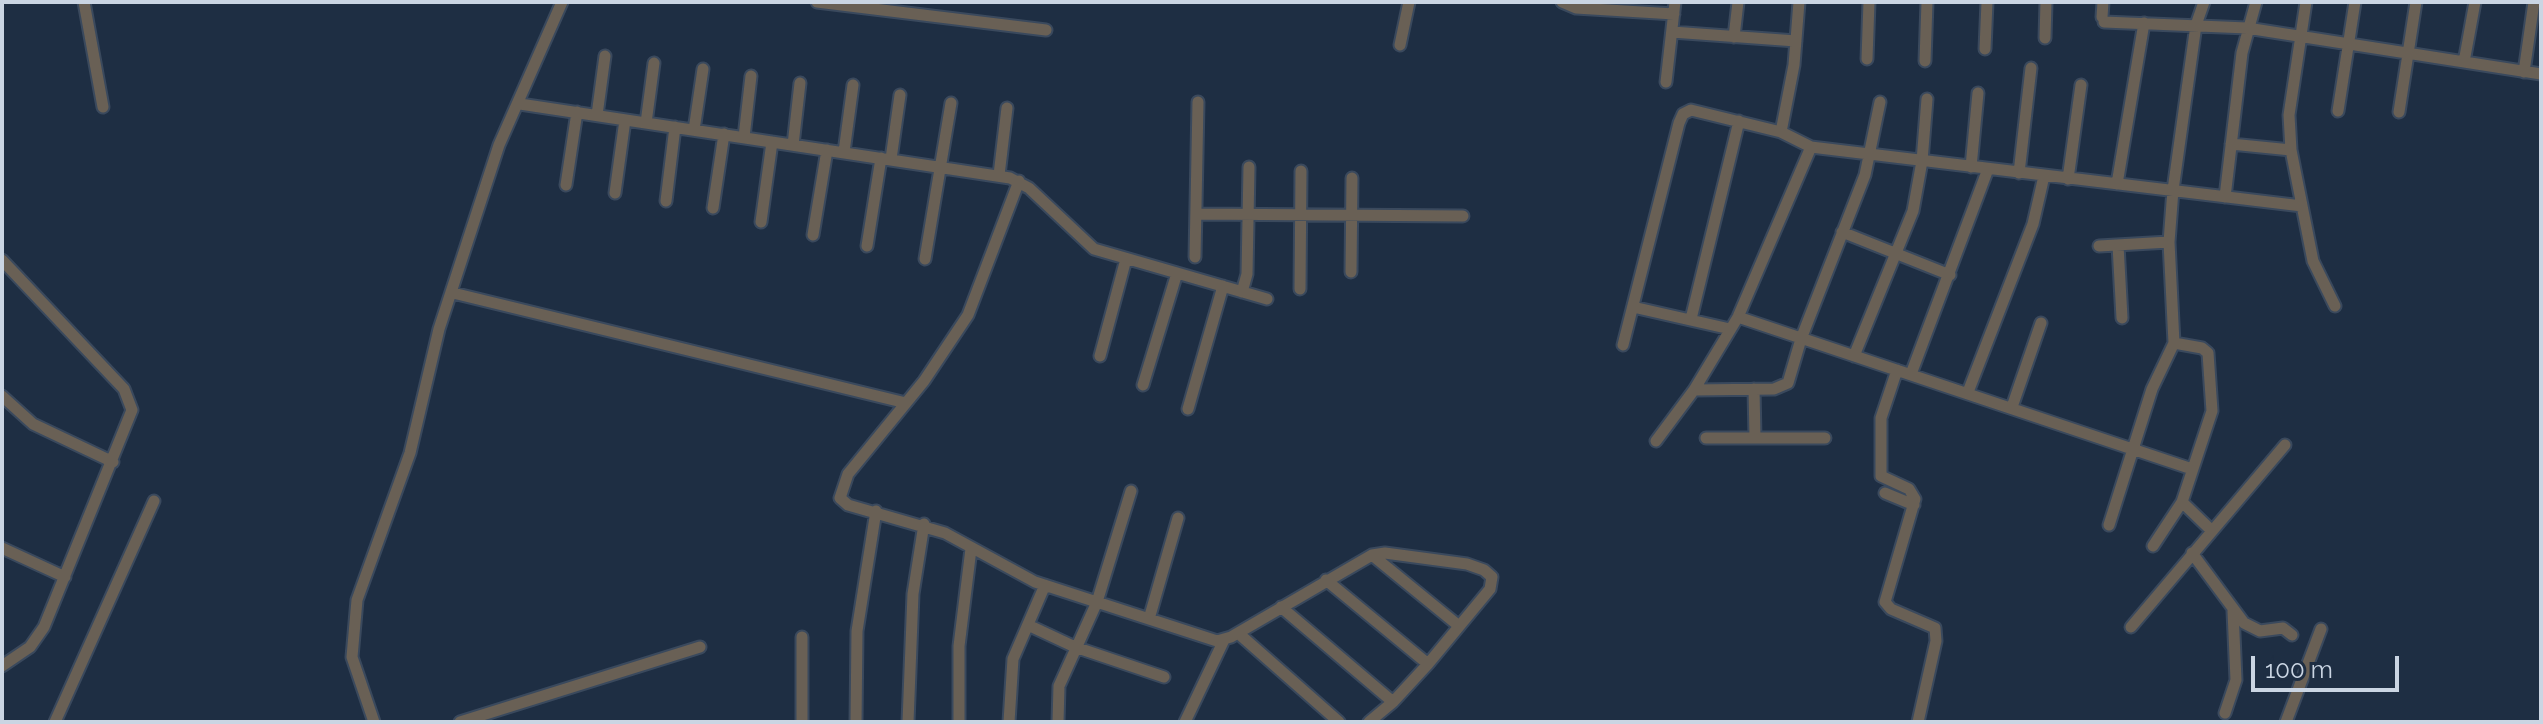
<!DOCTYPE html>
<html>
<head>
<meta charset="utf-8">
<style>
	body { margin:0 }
	#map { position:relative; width:2543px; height:724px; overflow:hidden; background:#1e2e43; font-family:Raleway,sans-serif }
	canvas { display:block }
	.frame { position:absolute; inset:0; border:4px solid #cad5e3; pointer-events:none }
	.scale { position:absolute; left:2251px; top:656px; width:148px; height:36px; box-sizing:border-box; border:4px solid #cad5e3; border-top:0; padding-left:10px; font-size:24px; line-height:28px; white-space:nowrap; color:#cad5e3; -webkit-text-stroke:6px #1e2e43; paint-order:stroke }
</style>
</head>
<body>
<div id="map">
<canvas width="2543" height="724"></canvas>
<div class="frame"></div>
<div class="scale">100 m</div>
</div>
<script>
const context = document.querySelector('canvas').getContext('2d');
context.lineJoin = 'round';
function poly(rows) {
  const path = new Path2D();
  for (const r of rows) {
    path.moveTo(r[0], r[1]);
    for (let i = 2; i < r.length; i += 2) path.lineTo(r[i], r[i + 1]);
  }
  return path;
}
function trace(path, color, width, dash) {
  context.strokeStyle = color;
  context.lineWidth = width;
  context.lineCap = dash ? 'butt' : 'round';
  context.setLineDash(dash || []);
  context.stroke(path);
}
const minor = poly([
	[84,2,103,107],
	[817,2,1046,30],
	[1562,2,1576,8,1674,14],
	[2306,2,2289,115,2291,150,2313,261,2335,306],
	[2102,17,2103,2],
	[2104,22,2247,28,2541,74],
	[1672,32,1796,41],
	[1734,37,1738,2],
	[2045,38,2046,2],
	[1400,45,1409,2],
	[1985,49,1987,2],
	[1867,59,1869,2],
	[1925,61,1927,2],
	[2464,62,2475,2],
	[2524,72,2534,2],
	[1666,82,1675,2],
	[520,104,1010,178,1029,188,1094,249,1267,299],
	[2338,111,2355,2],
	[2399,112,2416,2],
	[597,115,605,56],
	[646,123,654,63],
	[694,130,703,69],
	[1781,132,1794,65,1799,2],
	[744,137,751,76],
	[2231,144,2291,150],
	[793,145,800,83],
	[844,152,853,85],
	[891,159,900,95],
	[1971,167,1978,93],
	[2019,173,2031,68],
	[999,175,1007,108],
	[2068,179,2081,85],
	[1019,181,968,315,924,381,848,474,840,498,848,505,945,533,1035,582,1217,641,1231,637,1372,555,1385,553,1467,564,1484,570,1492,577,1490,589,1428,664,1393,702,1369,722],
	[2117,184,2144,23],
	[566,185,577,112],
	[615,193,625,120],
	[2225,197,2242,53,2256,2],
	[666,201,675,127],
	[713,208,724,134],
	[1196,214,1463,216],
	[761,222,772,142],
	[1842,232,1950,275],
	[813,235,827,150],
	[2118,245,2122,318],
	[867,246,881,158],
	[2099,246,2169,242],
	[1195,257,1198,102],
	[925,259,951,103],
	[2,260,124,389,132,410,44,627,30,647,2,666],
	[1351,272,1352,178],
	[1300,289,1301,171],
	[1242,292,1247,274,1249,167],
	[453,293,906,403],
	[1633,307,1730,329],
	[1738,317,2192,469],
	[1691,319,1739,121],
	[1623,345,1679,123,1683,114,1691,110,1781,132,1811,147,2302,206],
	[1100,356,1126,259],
	[1854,356,1913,211,1922,161,1927,99],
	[1897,370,1881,418,1881,476,1909,489,1915,499,1885,602,1891,609,1935,628,1936,641,1918,722],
	[1911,374,1988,169],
	[1143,385,1177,273],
	[1754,389,1755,438],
	[1694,390,1774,389,1788,383,1801,339,1865,175,1880,102],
	[1968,392,2033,224,2044,176],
	[2,396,33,424,113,462],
	[2012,407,2041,323],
	[1188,409,1223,286],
	[1706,438,1825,438],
	[1656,441,1694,390,1738,317,1811,147],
	[1885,493,1914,505],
	[2182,502,2211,530],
	[2109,525,2152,389,2174,343,2169,242,2173,190,2196,25,2204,2],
	[2153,546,2182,502,2212,411,2208,353,2202,348,2174,343],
	[2,548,65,577],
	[2192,553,2244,623,2260,631,2283,628,2292,635],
	[1372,555,1459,626],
	[1326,580,1428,664],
	[1281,607,1393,702],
	[1149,619,1178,518],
	[1028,625,1075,647,1164,677],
	[2131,627,2285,445],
	[1238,633,1339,722],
	[802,637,802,722],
	[2225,713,2236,680,2233,611],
	[55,722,154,501],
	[374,722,352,657,357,600,410,453,439,329,499,145,562,2],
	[460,722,700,647],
	[856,722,857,631,876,511],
	[908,722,913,594,924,524],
	[959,722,959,646,971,549],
	[1009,722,1013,659,1045,585],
	[1058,722,1059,686,1097,602,1131,491],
	[1185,722,1224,640],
	[2286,722,2321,629]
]);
trace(minor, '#3a495d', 15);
trace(minor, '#696055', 11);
</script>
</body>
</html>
